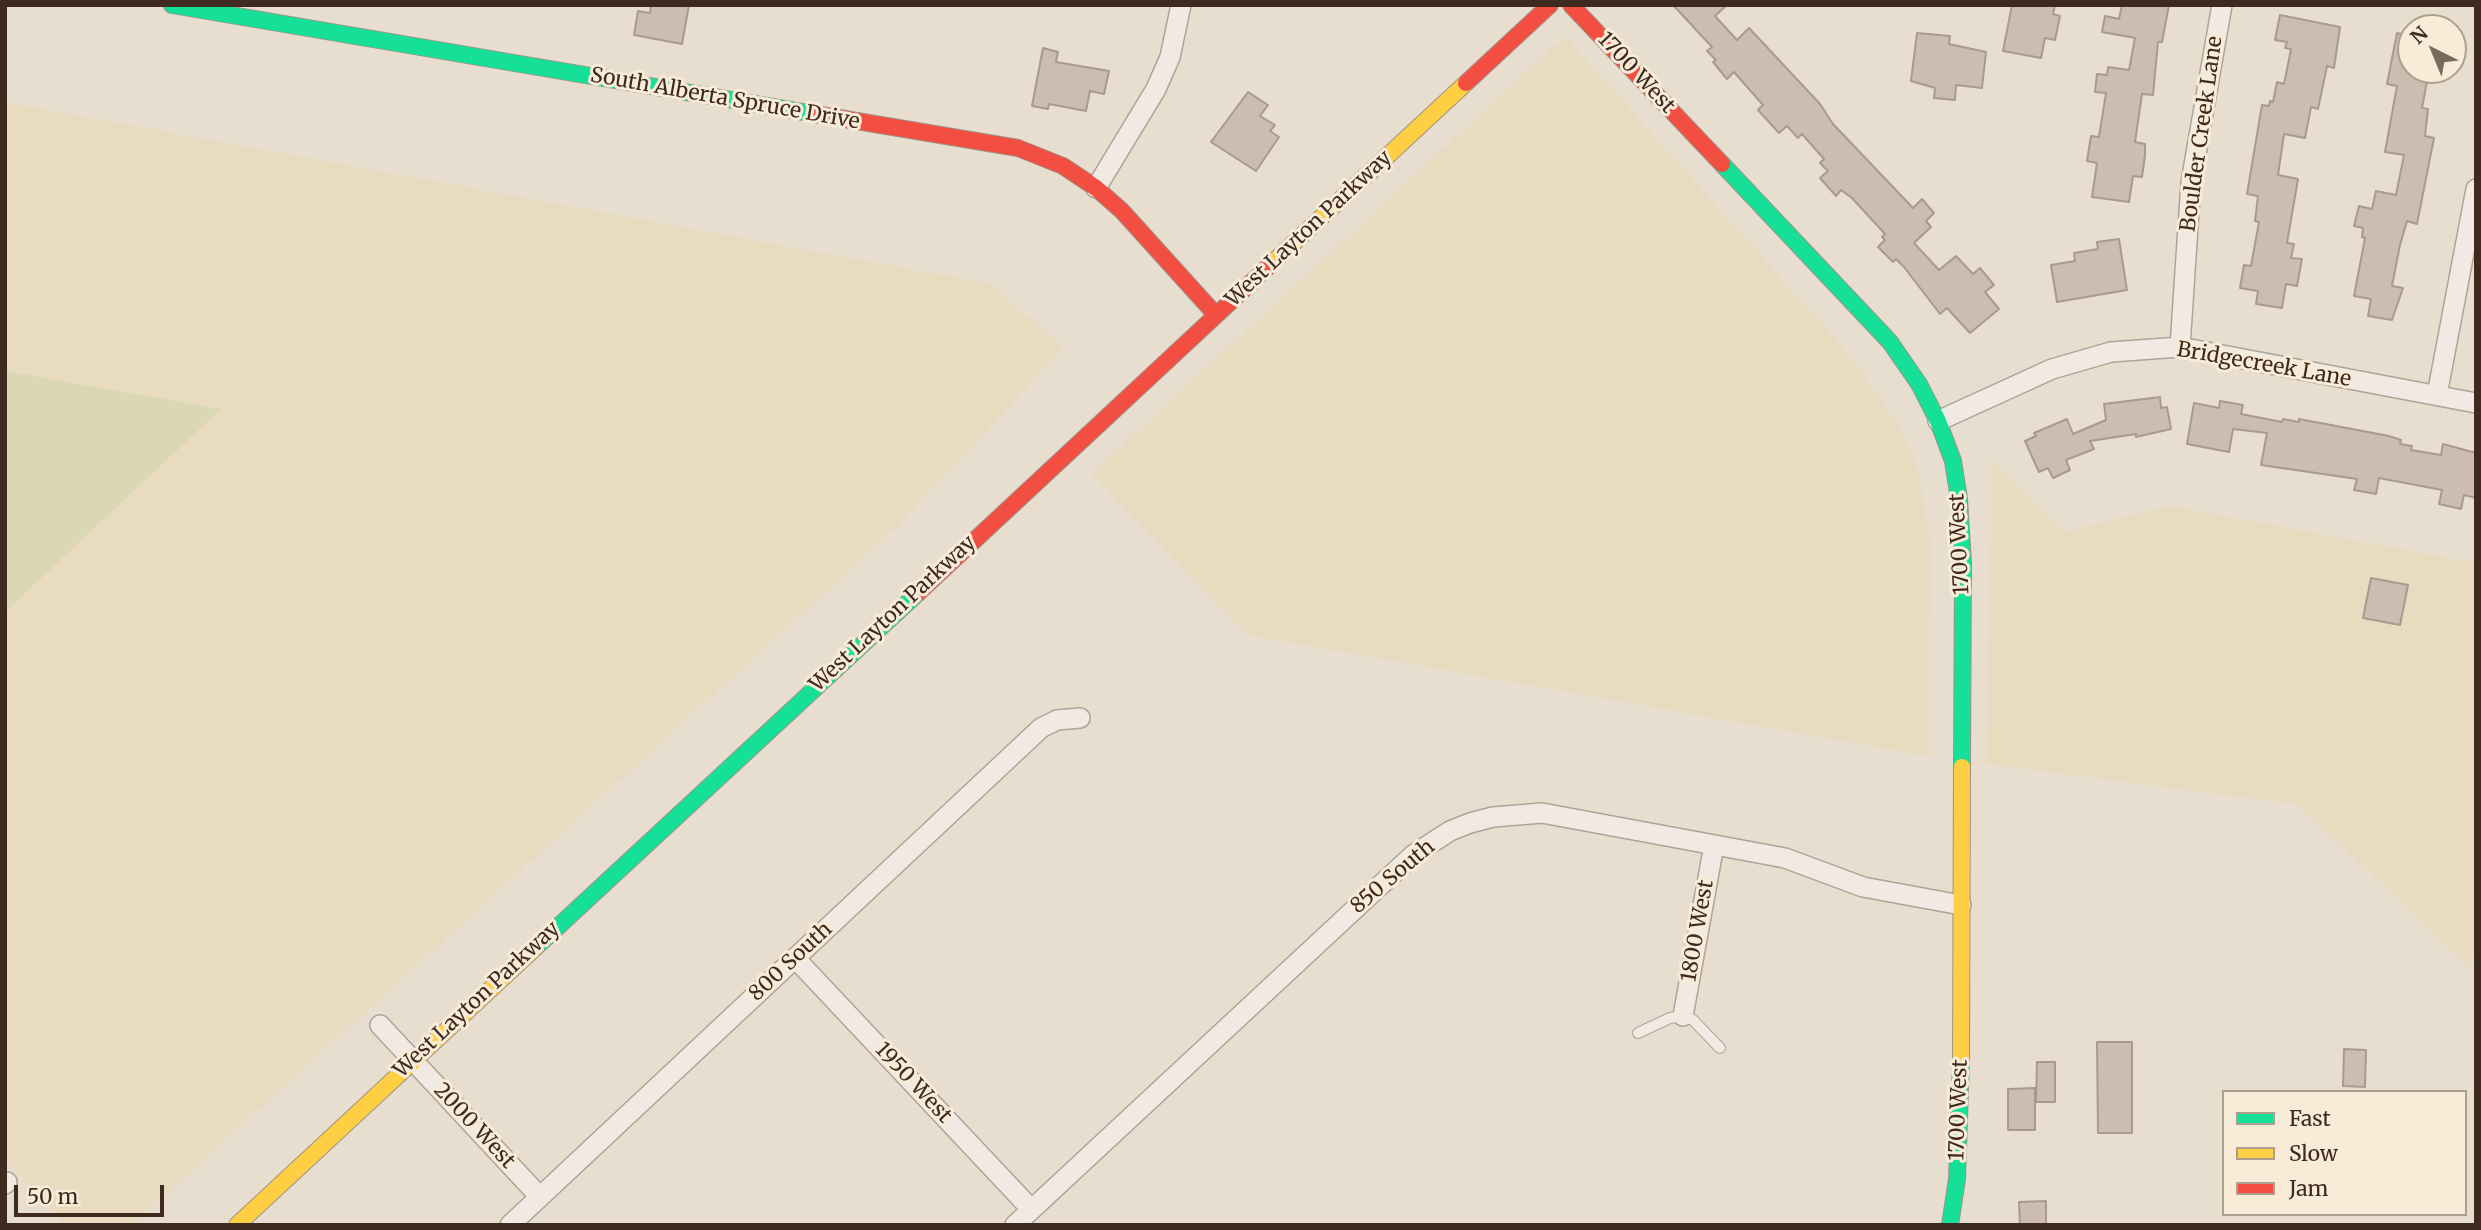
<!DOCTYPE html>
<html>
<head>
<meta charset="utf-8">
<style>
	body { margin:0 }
	#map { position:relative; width:2481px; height:1230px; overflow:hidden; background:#e8ded0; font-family:Merriweather,serif }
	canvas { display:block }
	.frame { position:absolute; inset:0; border:7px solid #3e2a1f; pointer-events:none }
	.legend { position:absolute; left:2222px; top:1090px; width:245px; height:126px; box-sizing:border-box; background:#f8ebd7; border:2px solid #ae9e8d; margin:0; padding:9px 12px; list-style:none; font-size:21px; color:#3e2a1f }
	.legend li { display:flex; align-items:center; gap:14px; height:35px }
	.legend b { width:35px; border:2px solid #ae9e8d }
	.north { position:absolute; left:2397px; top:14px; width:70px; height:70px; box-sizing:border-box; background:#f8ebd7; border:2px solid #ae9e8d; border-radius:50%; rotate:317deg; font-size:19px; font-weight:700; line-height:28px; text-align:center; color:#3e2a1f }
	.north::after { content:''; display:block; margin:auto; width:24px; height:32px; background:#7a695d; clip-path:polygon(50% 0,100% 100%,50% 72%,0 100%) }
	.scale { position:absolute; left:14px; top:1185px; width:150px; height:32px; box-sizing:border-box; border:4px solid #3e2a1f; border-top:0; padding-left:9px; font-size:21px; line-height:24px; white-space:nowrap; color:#3e2a1f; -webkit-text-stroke:5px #f8ebd7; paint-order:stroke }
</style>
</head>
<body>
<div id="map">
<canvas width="2481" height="1230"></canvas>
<div class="frame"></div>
<ul class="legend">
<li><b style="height:9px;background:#16e098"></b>Fast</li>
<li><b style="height:9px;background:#ffcf43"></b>Slow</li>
<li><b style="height:9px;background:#f24e42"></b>Jam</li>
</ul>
<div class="north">N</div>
<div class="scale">50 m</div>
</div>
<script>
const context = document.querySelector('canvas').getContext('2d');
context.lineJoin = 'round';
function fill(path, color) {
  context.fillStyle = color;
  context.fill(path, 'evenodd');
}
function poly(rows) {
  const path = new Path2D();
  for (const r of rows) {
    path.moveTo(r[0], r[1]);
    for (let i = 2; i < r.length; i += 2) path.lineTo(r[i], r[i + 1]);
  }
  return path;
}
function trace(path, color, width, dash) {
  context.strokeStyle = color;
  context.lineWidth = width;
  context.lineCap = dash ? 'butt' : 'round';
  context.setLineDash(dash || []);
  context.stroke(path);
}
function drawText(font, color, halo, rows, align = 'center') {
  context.font = font + ' Merriweather,serif';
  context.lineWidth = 6;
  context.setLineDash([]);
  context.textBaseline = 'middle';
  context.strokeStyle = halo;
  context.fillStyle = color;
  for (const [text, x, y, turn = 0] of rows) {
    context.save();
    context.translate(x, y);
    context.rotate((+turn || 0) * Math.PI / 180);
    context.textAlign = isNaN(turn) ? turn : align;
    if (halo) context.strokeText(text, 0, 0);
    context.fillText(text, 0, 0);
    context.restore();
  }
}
fill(poly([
	[1565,36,1854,360,1902,431,1918,470,1931,544,1927,756,1248,635,1091,474],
	[5,102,991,284,1064,348,896,528,132,1225,65,1225,5,1160,5,612,220,409,5,371],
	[1992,460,2063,532,2171,506,2476,563,2476,922,2470,968,2297,804,1986,764]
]), '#e8dbc0');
fill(poly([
	[5,371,221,409,5,612]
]), '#dbd7b2');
const building = poly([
	[651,5,689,5,682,44,634,35,638,11,650,13,651,5],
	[1673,5,1727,5,1715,16,1737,40,1749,28,1820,104,1833,124,1913,208,1922,199,1934,213,1926,221,1931,227,1914,243,1939,270,1956,256,1973,274,1980,268,1994,285,1985,292,1999,309,1970,333,1947,308,1940,314,1904,267,1896,259,1893,262,1878,247,1885,240,1882,237,1885,234,1852,198,1841,190,1836,196,1820,178,1828,171,1820,163,1824,159,1802,134,1798,138,1787,126,1779,133,1758,110,1763,105,1734,72,1727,79,1713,62,1716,60,1707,51,1712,47,1673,5],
	[2012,5,2055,5,2053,14,2060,16,2055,40,2045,38,2041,58,2003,51,2012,5],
	[2122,5,2169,5,2162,42,2158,42,2153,95,2142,94,2135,142,2145,144,2145,155,2142,177,2133,176,2129,202,2092,197,2097,163,2087,161,2091,136,2099,137,2106,93,2095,92,2097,74,2107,75,2108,67,2129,70,2135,38,2102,32,2105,16,2119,19,2122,5],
	[2280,15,2340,27,2334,68,2327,66,2318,109,2311,107,2305,138,2284,134,2278,175,2298,179,2287,243,2294,244,2291,258,2302,259,2297,286,2286,284,2282,308,2256,304,2258,291,2240,288,2244,265,2251,266,2259,222,2255,221,2258,196,2247,194,2262,105,2269,106,2270,101,2273,102,2277,82,2284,84,2291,49,2285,48,2287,42,2275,40,2280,15],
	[1917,33,1950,36,1949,44,1986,52,1982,88,1956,85,1955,100,1934,98,1935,88,1911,81,1917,33],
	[2397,33,2411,36,2411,70,2429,71,2422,108,2428,109,2425,136,2434,138,2417,224,2407,221,2400,245,2392,286,2403,288,2392,320,2368,316,2371,299,2354,296,2365,238,2362,237,2363,228,2354,226,2359,206,2372,209,2376,191,2396,195,2404,155,2385,152,2397,86,2387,84,2397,33],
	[1043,48,1058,52,1056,62,1109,71,1104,94,1090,91,1086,111,1049,104,1048,109,1032,106,1043,48],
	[1248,92,1268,105,1260,116,1275,125,1270,131,1279,137,1256,171,1211,142,1248,92],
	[2119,239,2127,290,2057,302,2051,265,2075,261,2074,253,2098,249,2097,242,2119,239],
	[2160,397,2161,408,2167,407,2171,429,2136,437,2136,434,2090,441,2094,449,2066,460,2070,470,2053,478,2048,468,2039,472,2025,441,2036,436,2034,433,2067,419,2073,434,2106,420,2104,404,2160,397],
	[2220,401,2243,405,2241,414,2282,422,2283,419,2299,422,2299,419,2389,436,2401,440,2400,444,2412,446,2411,450,2441,455,2443,444,2476,453,2476,498,2464,495,2461,509,2439,504,2442,490,2379,478,2376,494,2354,490,2357,479,2261,465,2267,433,2233,429,2229,452,2187,444,2194,403,2219,408,2220,401],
	[2371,578,2408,585,2400,625,2363,618,2371,578],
	[2097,1042,2132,1042,2132,1133,2098,1133,2097,1042],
	[2344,1049,2366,1050,2365,1087,2343,1086,2344,1049],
	[2037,1062,2055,1062,2055,1102,2036,1102,2037,1062],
	[2035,1088,2035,1130,2008,1130,2008,1089,2035,1088],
	[2046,1201,2046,1225,2020,1225,2019,1202,2046,1201]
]);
fill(building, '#ccbcb1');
trace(building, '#a9998f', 2);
const lane = poly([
	[1638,1033,1670,1018,1683,1016,1693,1020,1720,1048]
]);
const street = poly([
	[1096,188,1156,89,1170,57,1181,5],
	[2180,347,2191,182,2222,5],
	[2437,395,2476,189],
	[1938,421,2052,369,2111,352,2180,347,2476,403],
	[795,958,1031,1209],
	[1683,1016,1714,845],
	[380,1025,540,1197],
	[5,1184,7,1182],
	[510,1225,1041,728,1057,720,1080,718],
	[1015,1225,1413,855,1450,831,1470,823,1493,817,1542,813,1785,858,1863,887,1961,905]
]);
const fast = poly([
	[172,5,815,114],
	[1722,164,1890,342,1919,384,1938,421,1953,461,1959,499,1963,563,1962,767],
	[535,948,918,593],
	[1950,1225,1957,1179,1961,1060]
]);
const slow = poly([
	[1269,266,1466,83],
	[1961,1060,1962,767],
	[237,1225,535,948]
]);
const jam = poly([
	[1571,5,1722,164],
	[1466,83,1550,5],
	[815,114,1018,148,1063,166,1096,188,1122,211,1216,315],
	[918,593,1269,266]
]);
trace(lane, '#aea398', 12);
trace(street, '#aea398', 22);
trace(fast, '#9d9388', 18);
trace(slow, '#9d9388', 18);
trace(jam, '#9d9388', 18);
trace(lane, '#f0eae2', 10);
trace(street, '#f0eae2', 19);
trace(fast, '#16e098', 16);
trace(slow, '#ffcf43', 16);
trace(jam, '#f24e42', 16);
drawText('21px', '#3e2a1f', '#f8ebd7', [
	["1700 West",1636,73,47],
	["South Alberta Spruce Drive",725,99,10],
	["Boulder Creek Lane",2202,134,-82],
	["West Layton Parkway",1309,229,-43],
	["Bridgecreek Lane",2264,365,10],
	["1700 West",1960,544,-93],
	["West Layton Parkway",893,614,-43],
	["850 South",1393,877,-40],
	["1800 West",1698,931,-80],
	["800 South",791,962,-43],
	["West Layton Parkway",477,1000,-43],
	["1950 West",913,1083,47],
	["1700 West",1959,1110,-88],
	["2000 West",474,1126,47]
]);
</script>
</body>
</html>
